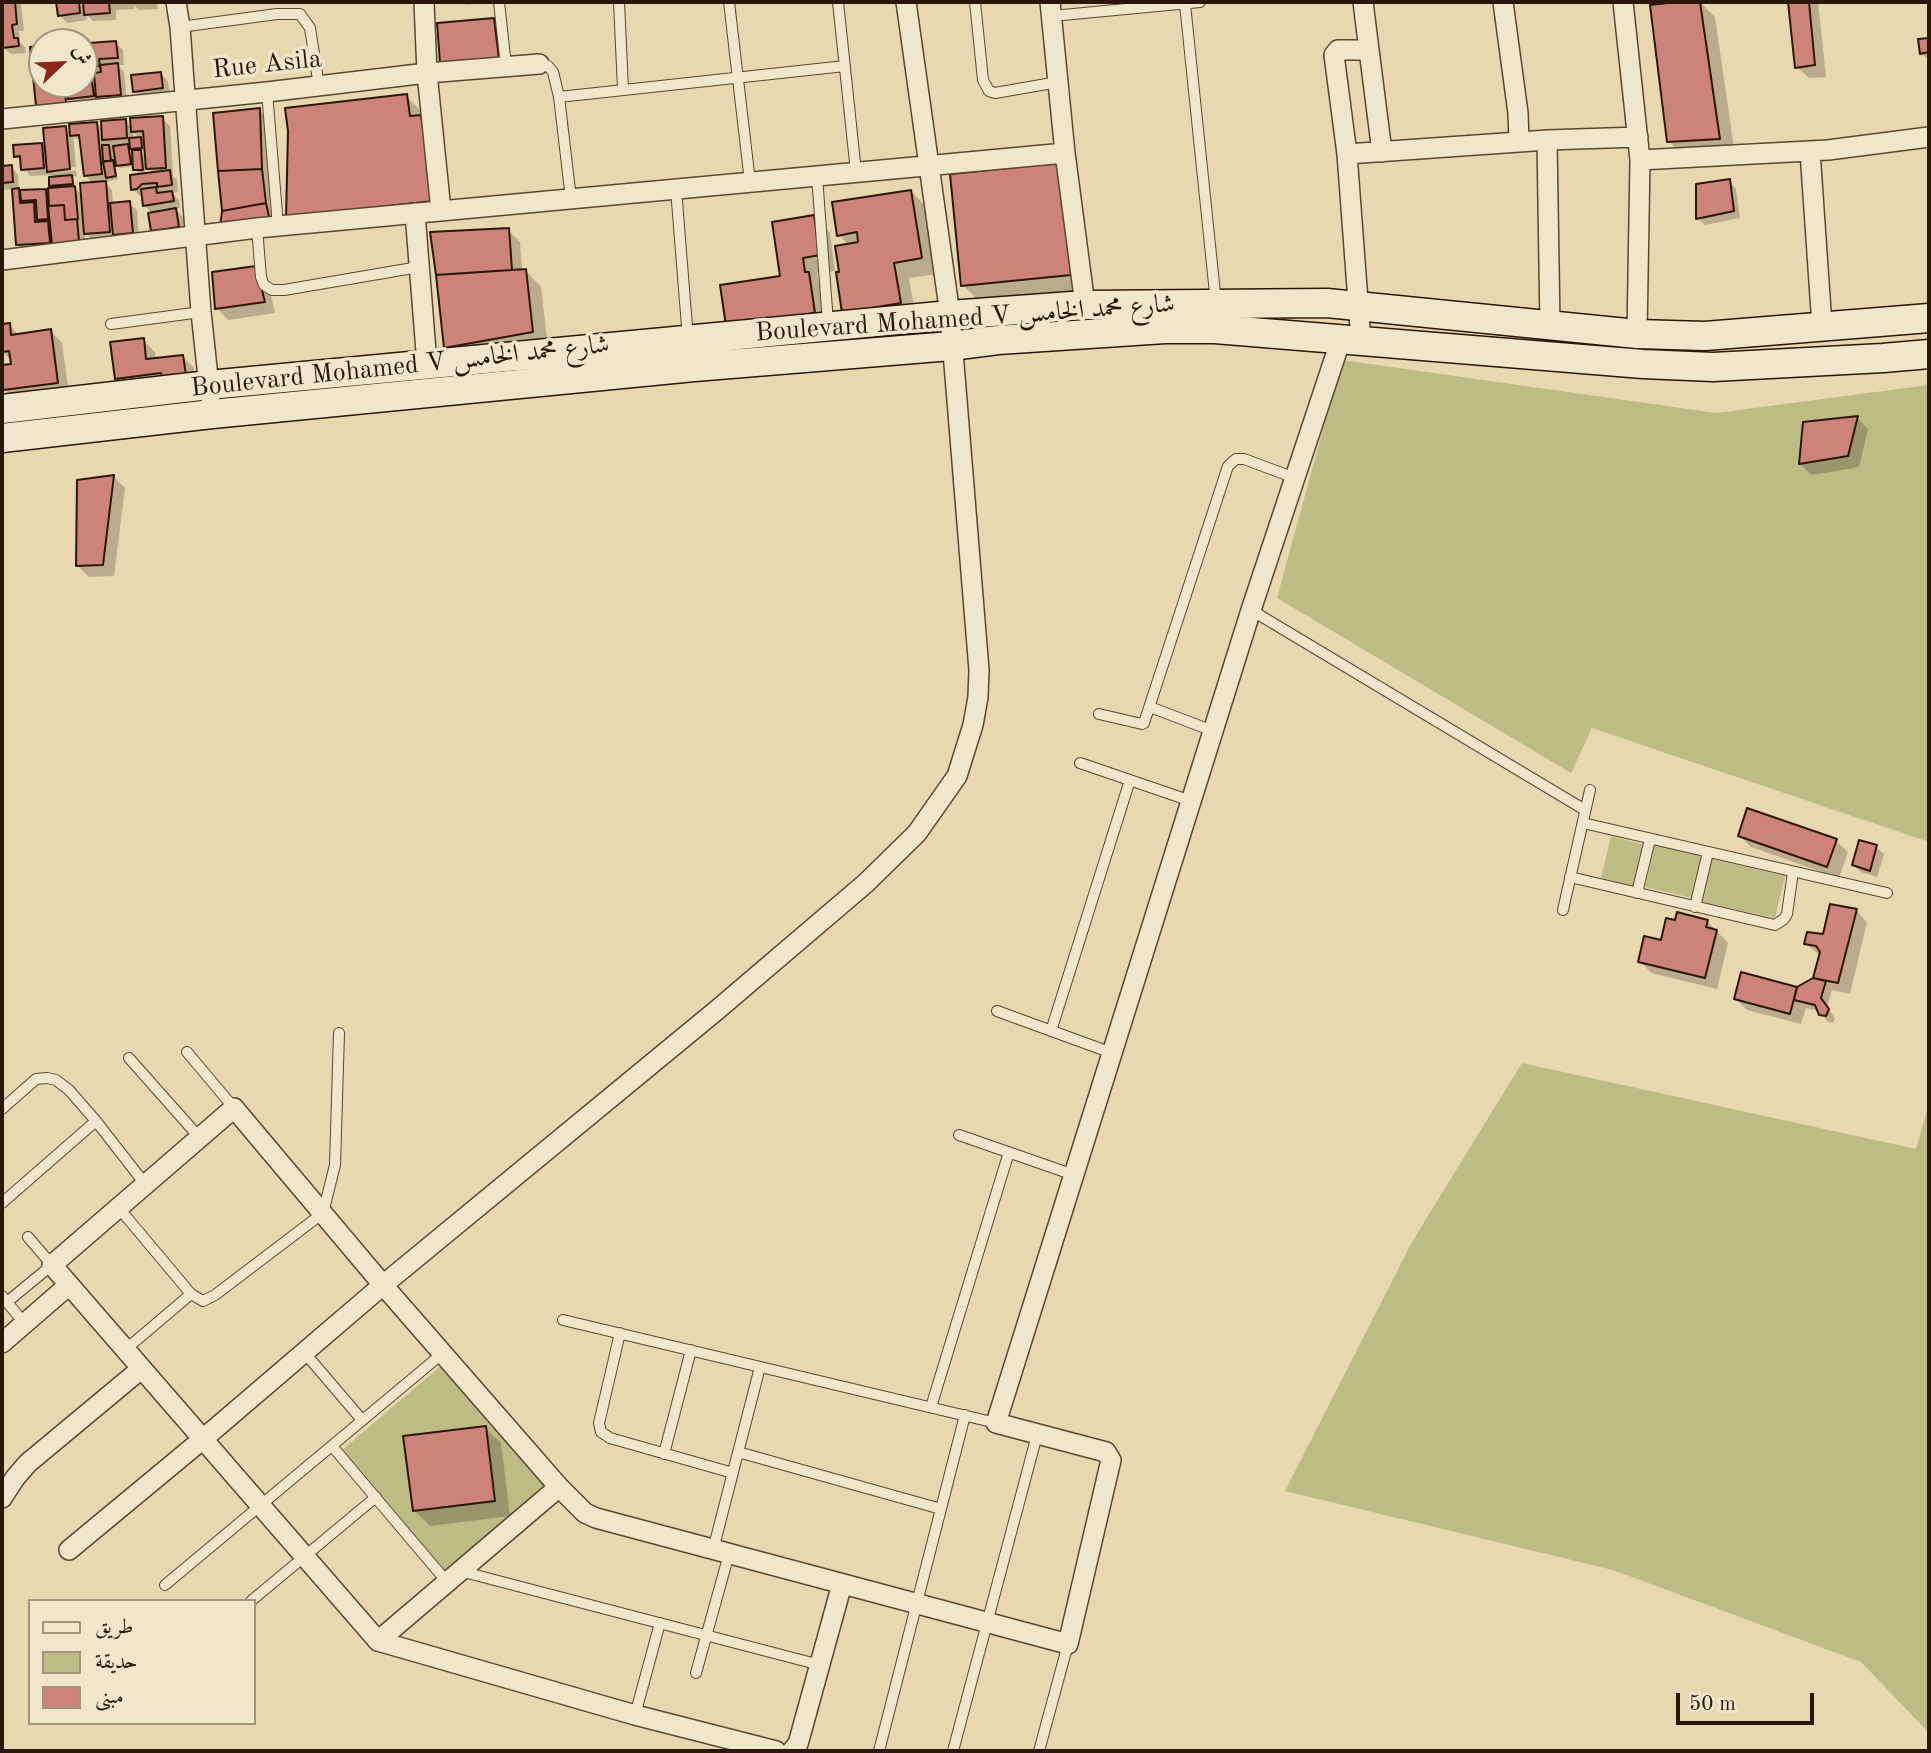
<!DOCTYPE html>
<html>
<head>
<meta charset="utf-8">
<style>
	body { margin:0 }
	#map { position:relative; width:1931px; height:1753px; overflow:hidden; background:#e8d8af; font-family:"Old Standard TT",Amiri,serif }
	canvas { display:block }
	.frame { position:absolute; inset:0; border:4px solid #2a1707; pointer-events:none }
	.legend { position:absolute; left:28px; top:1599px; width:228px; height:126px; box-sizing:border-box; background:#f0e6cb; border:2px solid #a1937d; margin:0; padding:9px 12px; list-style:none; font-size:21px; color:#2a1707 }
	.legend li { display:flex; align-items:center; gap:14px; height:35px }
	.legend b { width:35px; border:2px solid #a1937d }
	.north { position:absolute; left:28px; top:28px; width:70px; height:70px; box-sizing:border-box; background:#f0e6cb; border:2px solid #a1937d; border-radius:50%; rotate:67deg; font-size:19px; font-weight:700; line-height:28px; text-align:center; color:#2a1707 }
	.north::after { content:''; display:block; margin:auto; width:24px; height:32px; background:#8f2418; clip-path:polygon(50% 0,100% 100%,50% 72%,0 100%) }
	.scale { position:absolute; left:1676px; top:1693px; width:138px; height:32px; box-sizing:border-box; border:4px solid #2a1707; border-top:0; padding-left:9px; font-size:21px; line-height:24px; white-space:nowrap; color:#2a1707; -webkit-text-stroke:5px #f0e6cb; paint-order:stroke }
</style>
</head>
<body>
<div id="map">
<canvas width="1931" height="1753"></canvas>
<div class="frame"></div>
<ul class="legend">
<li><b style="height:9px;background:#f0e6cb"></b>طريق</li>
<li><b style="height:19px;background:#bebc85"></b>حديقة</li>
<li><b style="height:19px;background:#ce8378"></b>مبنى</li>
</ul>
<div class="north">ش</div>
<div class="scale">50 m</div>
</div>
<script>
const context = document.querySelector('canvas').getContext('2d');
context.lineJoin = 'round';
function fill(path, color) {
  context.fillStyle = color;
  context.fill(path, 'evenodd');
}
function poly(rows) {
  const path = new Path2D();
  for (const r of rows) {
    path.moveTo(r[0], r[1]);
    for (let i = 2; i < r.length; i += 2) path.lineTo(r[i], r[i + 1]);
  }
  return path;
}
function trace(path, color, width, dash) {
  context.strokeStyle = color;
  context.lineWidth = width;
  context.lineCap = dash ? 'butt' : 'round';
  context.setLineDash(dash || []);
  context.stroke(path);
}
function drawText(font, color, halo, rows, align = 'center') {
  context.font = font + ' "Old Standard TT",Amiri,serif';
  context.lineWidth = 7;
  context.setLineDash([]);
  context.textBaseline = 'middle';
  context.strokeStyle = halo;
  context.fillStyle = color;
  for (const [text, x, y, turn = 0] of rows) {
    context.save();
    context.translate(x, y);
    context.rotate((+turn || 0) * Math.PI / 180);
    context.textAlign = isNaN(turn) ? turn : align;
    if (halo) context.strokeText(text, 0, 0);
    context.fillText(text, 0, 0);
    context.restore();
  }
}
fill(poly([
	[1342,360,1716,413,1929,385,1929,842,1592,728,1571,773,1277,598],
	[1611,836,1644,845,1633,887,1601,878],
	[1655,844,1702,855,1692,898,1645,887],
	[1712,859,1785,876,1775,918,1702,902],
	[1522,1063,1916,1149,1929,1104,1929,1733,1861,1662,1613,1570,1285,1491,1412,1242],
	[443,1364,547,1488,446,1574,342,1450]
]), '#bebc85');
fill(poly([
	[2,2,19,2,21,4,24,31,19,31,20,42,25,47,26,53,11,54,3,47],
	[58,2,79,2,85,10,85,2,157,2,158,9,139,10,134,5,134,9,116,10,116,20,93,21,86,14,87,20,67,23,60,16],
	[464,2,490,2,466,5],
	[1691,2,1700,2,1715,17,1735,155,1684,157,1669,141,1652,7],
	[1790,2,1818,2,1826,77,1809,78,1797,67],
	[493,19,505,31,510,70,442,62],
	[1929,40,1929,60,1921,53,1920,41],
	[115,42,123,50,124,65,117,65,124,72,127,102,105,104,100,99,100,103,37,105,42,48,42,84,84,84,84,43,91,48],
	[90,70,97,70,101,74,95,75],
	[160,73,168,81,170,95,142,98,135,91],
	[406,96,422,112,449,216,303,232],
	[259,110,271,122,276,228,224,210],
	[162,118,170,126,173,176,177,180,178,192,172,193,179,200,180,208,175,209,183,217,186,234,160,238,153,231,153,214,144,205,143,196,140,196,133,189,154,174,145,165,145,172,138,173,135,166,120,168,115,163,118,179,104,182,112,190,113,204,129,203,137,210,139,240,123,241,116,235,116,239,93,241,85,232,86,248,25,252,18,245,14,189,2,190,2,168,11,167,18,175,19,190,46,190,50,195,55,189,51,185,56,178,53,175,30,176,16,156,42,145,47,150,65,128,72,135,97,123,103,130,125,121,132,128],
	[133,132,140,139,134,139],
	[73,136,82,142,85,175,94,184,83,196,75,188,74,180,71,177,77,176,76,170,53,173,53,169,76,167],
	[146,150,147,158,140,151],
	[1059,165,1086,290,979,301,963,285],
	[1729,181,1736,189,1740,218,1705,225,1698,218],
	[911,191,926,207,937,274,909,278,916,319,859,328,841,273,849,245,839,235],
	[814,217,830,233,835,271,817,273,819,284,824,289,830,328,744,341,782,277],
	[508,230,520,242,522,271,526,271,541,287,548,348,462,363,446,347],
	[267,279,275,313,228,320,217,308],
	[9,325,19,335,51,331,62,343,69,394,17,401,5,389,13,366,12,361,3,352,2,326],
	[143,340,155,352,156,360,182,356,194,368,196,386,128,389,116,378],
	[1857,418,1868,429,1859,467,1812,475,1800,464],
	[113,476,125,488,114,576,89,577,77,565],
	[1740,836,1836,841,1848,852,1839,878,1751,847],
	[1876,847,1884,854,1877,877,1861,872,1854,865],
	[1856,910,1867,922,1850,994,1832,990,1827,1007,1835,1018,1833,1023,1828,1022,1819,1011,1806,1008,1801,1024,1747,1010,1736,999,1742,974,1797,989,1814,979,1821,956,1806,944,1824,935],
	[1707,921,1728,943,1717,989,1651,973,1640,961,1662,942,1676,922],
	[485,1428,501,1443,510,1516,430,1526,414,1510]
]), '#0003');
const building = poly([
	[2,2,15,2,17,24,12,25,14,38,18,38,19,46,2,48,2,2],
	[56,2,79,2,80,13,58,16,56,2],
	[83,2,109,2,110,13,84,15,83,2],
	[1677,2,1700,2,1720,139,1667,142,1650,5,1677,2],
	[1788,2,1809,2,1815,65,1795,68,1788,2],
	[494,18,499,59,440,63,437,23,494,18],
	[1929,38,1929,52,1920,54,1918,39,1929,38],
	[116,41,118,58,99,59,100,66,92,67,89,43,116,41],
	[42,46,42,84,64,84,66,103,36,106,30,47,42,46],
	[118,63,121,95,96,97,94,73,101,72,100,65,118,63],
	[84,68,90,68,94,96,68,99,66,84,84,84,84,68],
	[161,72,163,88,133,92,131,75,161,72],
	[407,94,410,116,421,115,434,201,286,217,288,131,285,108,407,94],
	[260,108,262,169,218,171,213,113,260,108],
	[163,116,166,168,146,169,143,131,131,132,130,118,163,116],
	[126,119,127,138,102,140,101,121,126,119],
	[97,122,102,174,84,176,79,135,70,136,69,124,97,122],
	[66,126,70,169,47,172,43,128,66,126],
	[141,137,142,148,130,149,129,138,141,137],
	[42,143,44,168,21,170,20,156,14,157,13,145,42,143],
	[128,144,131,164,116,166,113,146,128,144],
	[102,145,109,145,111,161,103,161,102,145],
	[132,150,141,150,143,170,133,170,132,150],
	[113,160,116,176,106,178,103,162,113,160],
	[1059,163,1071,275,961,286,950,174,1059,163],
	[12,165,13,182,2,183,2,166,12,165],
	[262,169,266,203,222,211,218,171,262,169],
	[170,170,172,185,157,187,157,183,142,184,137,189,131,190,130,175,170,170],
	[72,175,73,184,49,186,49,177,72,175],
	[1730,179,1734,211,1696,219,1696,184,1730,179],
	[106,181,110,232,84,234,80,183,106,181],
	[75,186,78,219,65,220,64,205,49,206,48,188,75,186],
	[156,187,157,193,172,191,174,201,143,206,141,189,156,187],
	[19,188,20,203,34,202,35,222,48,221,50,243,16,245,12,189,19,188],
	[46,189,48,219,37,220,36,200,21,201,20,190,46,189],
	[911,190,922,258,894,263,901,303,842,313,836,272,839,272,835,246,858,242,857,232,837,236,832,202,911,190],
	[130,201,133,233,113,235,110,203,130,201],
	[266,203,270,221,220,228,222,211,266,203],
	[64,205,65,220,77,219,79,241,52,244,48,206,64,205],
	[176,208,179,227,151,231,148,213,176,208],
	[814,215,820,255,803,258,805,272,809,272,815,313,726,326,720,285,780,276,772,222,814,215],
	[509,228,512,270,436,275,430,232,509,228],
	[256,266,265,302,215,309,212,272,256,266],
	[526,269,533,332,444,348,436,275,526,269],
	[10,323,11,335,51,329,58,383,3,390,2,365,11,364,9,351,2,352,2,324,10,323],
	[144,338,146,359,183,355,186,375,162,377,161,373,115,379,110,342,144,338],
	[1858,416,1848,456,1799,464,1803,422,1858,416],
	[114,475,103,565,76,566,77,480,114,475],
	[1747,808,1837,839,1827,867,1738,836,1747,808],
	[1859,840,1877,845,1870,871,1852,865,1859,840],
	[1830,904,1857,909,1838,983,1813,978,1820,952,1816,946,1804,944,1807,932,1823,934,1830,904],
	[1677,912,1708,920,1706,927,1717,930,1705,978,1638,962,1644,936,1661,940,1666,918,1675,920,1677,912],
	[1741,972,1797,987,1790,1014,1734,999,1741,972],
	[1813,978,1826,981,1821,998,1829,1009,1826,1016,1819,1015,1815,1005,1794,1000,1797,987,1813,978],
	[486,1426,495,1501,413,1511,403,1436,486,1426]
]);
fill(building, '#ce8378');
trace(building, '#2a1707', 2);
const lane = poly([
	[499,2,506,66],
	[619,2,623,89],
	[729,2,750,182],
	[838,2,856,172],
	[975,2,983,80,989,91,995,93,1058,82],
	[1185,4,1216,303],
	[1052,16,1200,2],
	[180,27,277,14,300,14,310,28,319,86],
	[539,64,548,66,553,72,559,97,571,199],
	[267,92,278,226],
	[559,97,845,66],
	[817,176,828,323],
	[676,189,688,339],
	[257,228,261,277,264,285,272,290,284,290,419,267],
	[111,324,201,312],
	[1251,610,1585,810],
	[1150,707,1213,731],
	[1099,714,1142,724,1144,723,1228,466,1236,459,1244,459,1295,478],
	[1080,763,1191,801],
	[1583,823,1887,893],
	[1570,877,1775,925,1784,919,1787,914,1793,872],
	[1637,893,1650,839],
	[1695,907,1708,852],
	[1563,910,1590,790],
	[997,1011,1112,1053],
	[1051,1031,1130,780],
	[187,1052,234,1108],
	[129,1058,199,1137],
	[2,1109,36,1079,47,1078,56,1080,69,1090,96,1121,145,1184],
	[959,1135,1074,1175],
	[2,1203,96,1121],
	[118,1207,191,1294,203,1301,215,1295,323,1213,335,1165,339,1033],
	[2,1296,24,1323],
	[7,1302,52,1265,28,1237],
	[563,1320,996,1423],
	[620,1333,599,1423,601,1432,610,1438,733,1473],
	[125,1350,191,1294],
	[304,1352,362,1420],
	[931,1407,1009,1152],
	[332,1446,447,1582],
	[738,1452,941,1509],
	[664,1454,691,1350],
	[713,1550,760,1367],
	[460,1571,820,1665],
	[165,1585,443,1353],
	[251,1601,376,1497],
	[696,1673,729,1554],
	[635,1715,660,1623],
	[879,1751,965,1415],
	[953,1751,1037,1435],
	[1039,1751,1068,1644]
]);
const street = poly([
	[176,2,180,27,201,312,210,396],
	[424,2,427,73,441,211],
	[1050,2,1065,153,1085,305],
	[1623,2,1640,160,1637,334],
	[1369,50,1382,152],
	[2,119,267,92,427,73,539,64],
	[1547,140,1638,137],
	[1519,142,1547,140,1550,326],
	[1810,151,1822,326],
	[1347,154,1519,142,1518,113,1503,2],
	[1640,160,1828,150,1929,137],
	[415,213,427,364],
	[2,260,257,228,1065,153],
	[1361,341,1347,154,1334,55,1338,50,1369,50,1363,2],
	[2,1343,69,1285],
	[2,1498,15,1478,28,1463,141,1369],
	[69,1550,203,1439,383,1285,717,1010,866,883,917,833,957,776,973,725,978,697,979,670,950,315,906,2],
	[378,1641,559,1487],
	[776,1751,635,1715,378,1641,52,1265,234,1108,383,1285,559,1487,585,1513,596,1518,1068,1644,1111,1460,1106,1452,996,1423,1251,610,1341,339],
	[792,1751,798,1744,842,1584]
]);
const secondary = poly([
	[2,409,209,385,950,315,1085,305,1327,303,1637,334,1705,336,1929,318],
	[2,438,212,414,694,367,951,346,998,340,1165,329,1215,329,1643,364,1713,367,1883,358,1929,354]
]);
trace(lane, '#5a4731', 12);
trace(street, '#5a4731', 22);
trace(secondary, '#2a1707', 31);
trace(lane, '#f0e6cb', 10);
trace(street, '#f0e6cb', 19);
trace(secondary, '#f0e6cb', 28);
drawText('26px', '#2a1707', '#f0e6cb', [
	["Rue Asila",267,65,-6],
	["Boulevard Mohamed V شارع محمد الخامس",965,319,-4],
	["Boulevard Mohamed V شارع محمد الخامس",400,367,-6]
]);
</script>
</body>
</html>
